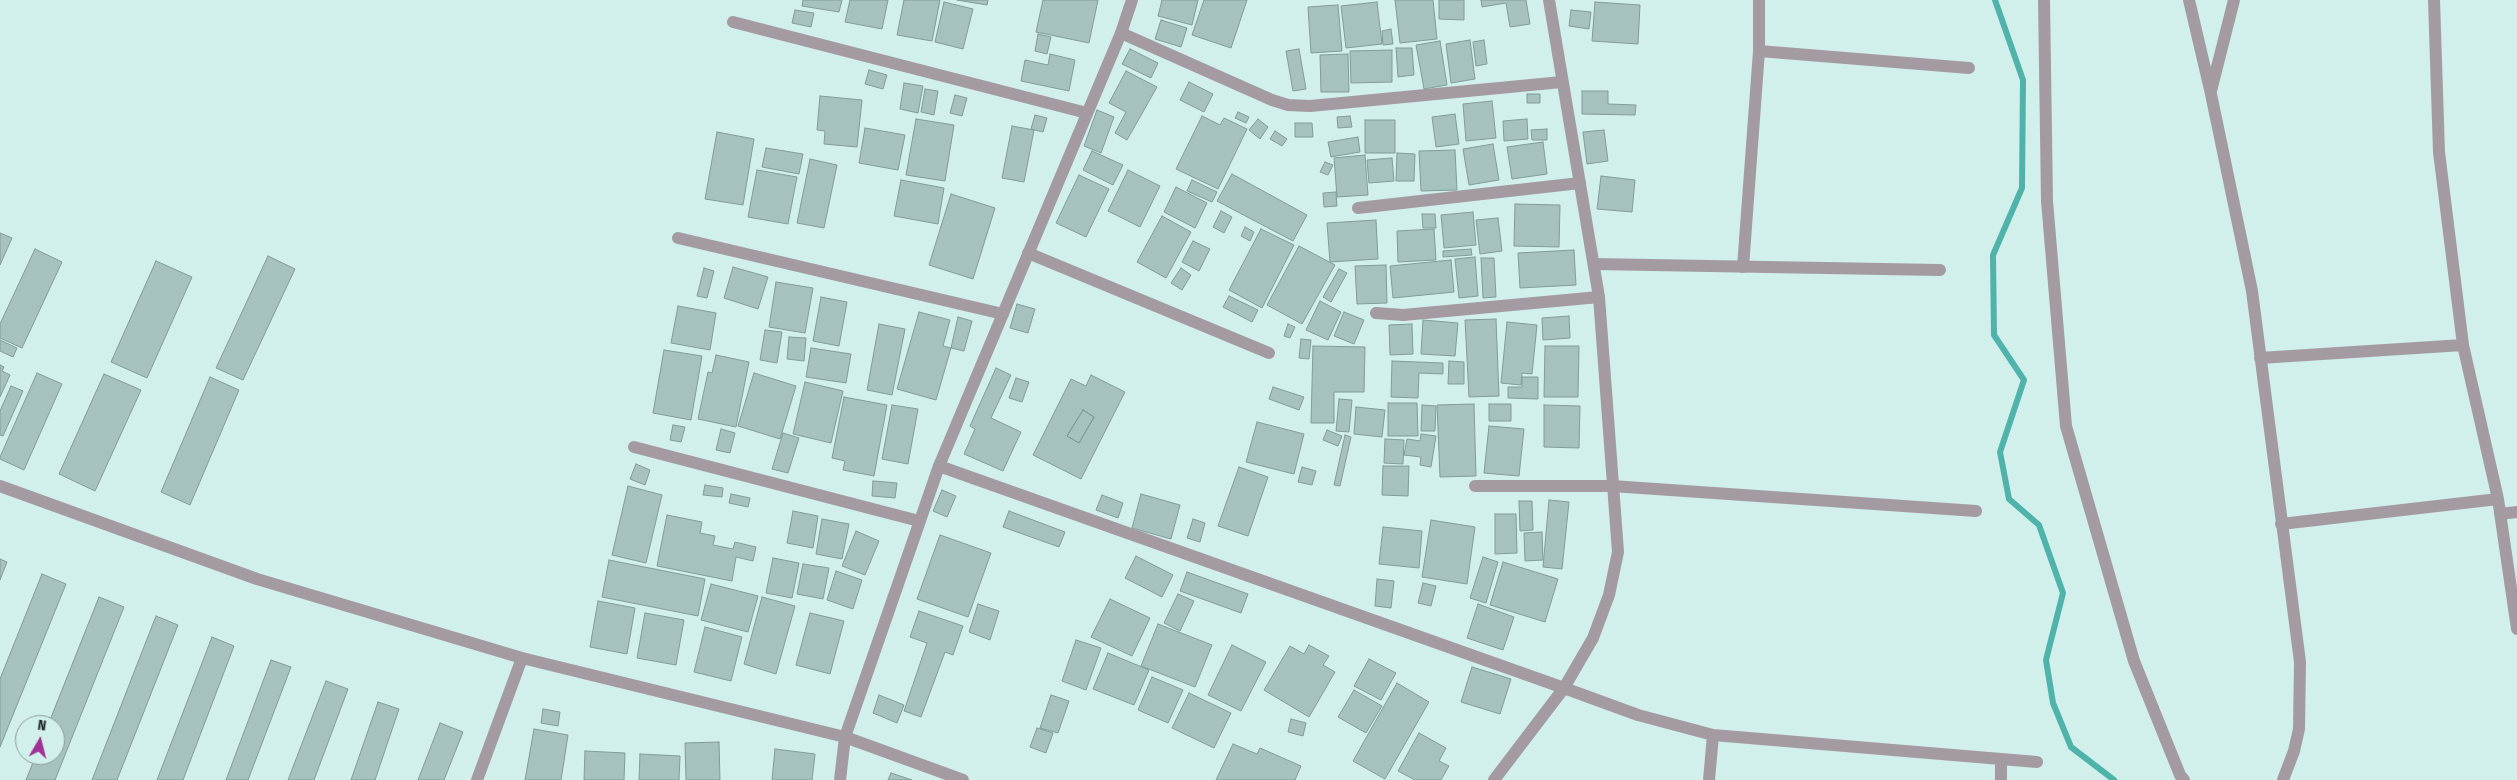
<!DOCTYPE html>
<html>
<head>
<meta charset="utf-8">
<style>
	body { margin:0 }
	#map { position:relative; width:2517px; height:780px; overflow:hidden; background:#d1efeb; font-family:"Fira Sans Condensed",sans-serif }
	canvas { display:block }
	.north { position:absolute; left:15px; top:715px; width:50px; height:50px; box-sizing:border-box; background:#d1efeb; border:1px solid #899f9d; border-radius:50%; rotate:8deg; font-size:14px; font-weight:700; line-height:20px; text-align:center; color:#1d2827 }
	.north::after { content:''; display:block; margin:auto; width:18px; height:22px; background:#9f3393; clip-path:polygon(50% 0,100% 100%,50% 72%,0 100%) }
</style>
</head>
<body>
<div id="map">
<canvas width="2517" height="780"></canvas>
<div class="north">N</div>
</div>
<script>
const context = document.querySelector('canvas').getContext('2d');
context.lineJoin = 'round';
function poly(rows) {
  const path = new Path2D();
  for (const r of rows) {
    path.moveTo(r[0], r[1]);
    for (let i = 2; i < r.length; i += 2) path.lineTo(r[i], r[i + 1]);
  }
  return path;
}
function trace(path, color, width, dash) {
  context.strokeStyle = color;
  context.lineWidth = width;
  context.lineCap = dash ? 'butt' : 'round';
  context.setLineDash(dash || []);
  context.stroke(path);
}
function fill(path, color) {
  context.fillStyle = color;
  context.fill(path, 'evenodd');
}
trace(poly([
	[1995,0,2023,80,2022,188,1993,255,1994,335,2024,380,2000,452,2009,499,2039,525,2063,593,2046,660,2053,703,2071,747,2114,780]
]), '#50b3aa', 6);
const building = poly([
	[803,0,842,0,839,12,802,6,803,0],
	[850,0,888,0,882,29,845,22,850,0],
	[904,0,940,0,932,41,897,35,904,0],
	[957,0,988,0,987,5,957,0],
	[1043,0,1098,0,1089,43,1036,32,1043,0],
	[1162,0,1198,0,1192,25,1158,16,1162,0],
	[1204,0,1247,0,1231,48,1192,35,1204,0],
	[1395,0,1433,0,1437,39,1400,43,1395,0],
	[1439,0,1464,0,1464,20,1439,19,1439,0],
	[1481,0,1526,0,1530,24,1510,27,1506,3,1482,7,1481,0],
	[944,2,973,9,963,49,935,42,944,2],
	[1377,2,1382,44,1346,48,1341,6,1377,2],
	[1595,2,1640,5,1638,44,1592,41,1595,2],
	[1338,5,1342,51,1311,53,1308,7,1338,5],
	[795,10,814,13,811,27,792,23,795,10],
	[1571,10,1591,12,1589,29,1569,26,1571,10],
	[1161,20,1187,28,1181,47,1155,39,1161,20],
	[1391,29,1393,44,1383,45,1382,31,1391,29],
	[1038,34,1051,37,1047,54,1035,51,1038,34],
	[1470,40,1475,79,1451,83,1446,44,1470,40],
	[1484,40,1487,64,1476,66,1473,42,1484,40],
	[1440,41,1447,85,1424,89,1416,45,1440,41],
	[1396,48,1412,48,1414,75,1398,77,1396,48],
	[1130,49,1158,63,1151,78,1122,64,1130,49],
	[1299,49,1306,89,1293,91,1286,51,1299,49],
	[1392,50,1392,82,1351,83,1350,51,1392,50],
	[1050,54,1075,60,1069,91,1021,81,1025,60,1048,65,1050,54],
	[1348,54,1349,92,1321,92,1320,55,1348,54],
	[869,70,887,75,883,89,865,84,869,70],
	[1126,71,1157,87,1127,140,1115,133,1126,112,1109,103,1126,71],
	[1189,82,1213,94,1204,112,1180,100,1189,82],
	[904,83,923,86,918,113,900,109,904,83],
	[925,89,938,91,934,115,921,112,925,89],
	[1582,91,1608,91,1608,104,1636,105,1635,115,1582,114,1582,91],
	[1527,94,1540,94,1540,103,1527,103,1527,94],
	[955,95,967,98,962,116,950,113,955,95],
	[820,96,862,100,857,147,824,144,825,131,817,130,820,96],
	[1492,101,1496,138,1466,141,1463,104,1492,101],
	[1097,110,1114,117,1101,153,1084,146,1097,110],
	[1238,112,1249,117,1246,123,1235,118,1238,112],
	[1455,114,1459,144,1436,147,1432,117,1455,114],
	[1035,115,1047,118,1043,132,1031,129,1035,115],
	[1202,116,1220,125,1224,118,1247,129,1218,189,1176,169,1202,116],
	[1350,116,1352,127,1338,128,1337,117,1350,116],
	[916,119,954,125,945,181,906,175,916,119],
	[1258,119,1268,127,1260,139,1249,130,1258,119],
	[1527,119,1528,139,1504,141,1503,121,1527,119],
	[1365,120,1395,120,1395,153,1365,153,1365,120],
	[1295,123,1312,123,1313,137,1295,137,1295,123],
	[1012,126,1034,130,1024,182,1002,178,1012,126],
	[865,128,905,135,898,170,859,163,865,128],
	[1547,129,1547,140,1532,140,1531,130,1547,129],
	[1604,130,1608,161,1587,164,1583,132,1604,130],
	[1275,131,1287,139,1282,146,1270,139,1275,131],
	[717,132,754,139,743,205,705,199,717,132],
	[1358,137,1360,152,1331,157,1328,142,1358,137],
	[1543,142,1547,174,1512,179,1507,147,1543,142],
	[1493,144,1499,180,1469,185,1463,149,1493,144],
	[766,148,803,154,799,174,762,167,766,148],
	[1455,150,1457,190,1421,191,1419,151,1455,150],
	[1092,151,1123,165,1113,185,1083,170,1092,151],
	[1397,153,1415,154,1414,181,1396,181,1397,153],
	[1365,155,1368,195,1337,197,1334,158,1365,155],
	[1392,158,1394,181,1369,183,1367,160,1392,158],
	[810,159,837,165,824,228,797,223,810,159],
	[1325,162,1333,165,1328,175,1320,172,1325,162],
	[757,170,797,177,788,224,748,217,757,170],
	[1128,170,1160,186,1140,227,1108,211,1128,170],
	[1232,174,1307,215,1293,241,1217,201,1232,174],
	[1079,175,1109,189,1086,237,1056,223,1079,175],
	[1601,176,1635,180,1632,212,1597,209,1601,176],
	[901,180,944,188,938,224,894,216,901,180],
	[1192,180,1217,192,1212,202,1187,191,1192,180],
	[1176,187,1207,203,1195,228,1164,212,1176,187],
	[1336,192,1337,206,1324,207,1323,193,1336,192],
	[951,194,995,208,973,279,929,265,951,194],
	[1515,204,1560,205,1559,247,1514,246,1515,204],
	[1221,211,1232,217,1224,233,1213,227,1221,211],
	[1473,212,1476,245,1444,248,1441,215,1473,212],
	[1422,214,1435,214,1436,228,1423,228,1422,214],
	[1162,216,1191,232,1166,278,1137,262,1162,216],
	[1498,218,1502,251,1480,254,1476,220,1498,218],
	[1376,220,1378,259,1330,262,1327,223,1376,220],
	[1245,227,1254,232,1250,241,1241,236,1245,227],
	[1261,229,1294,245,1262,308,1229,290,1261,229],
	[1434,229,1436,260,1398,262,1397,231,1434,229],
	[0,233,12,238,0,265,0,233],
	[1193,241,1210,249,1199,271,1182,262,1193,241],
	[1299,246,1335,265,1302,324,1267,305,1299,246],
	[35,249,62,262,22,348,0,338,0,324,35,249],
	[1471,249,1472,255,1443,257,1443,251,1471,249],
	[1574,250,1576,285,1520,288,1518,253,1574,250],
	[268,256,295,269,243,380,216,368,268,256],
	[1475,257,1478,296,1459,298,1455,259,1475,257],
	[1481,258,1494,258,1496,297,1483,298,1481,258],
	[1451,260,1454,292,1393,298,1390,266,1451,260],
	[156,261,192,277,147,378,111,362,156,261],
	[1386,265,1387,303,1357,304,1355,266,1386,265],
	[733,267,768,277,758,309,724,298,733,267],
	[704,268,714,271,707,298,697,296,704,268],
	[1181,268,1191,275,1182,290,1171,283,1181,268],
	[1339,269,1347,273,1331,302,1323,297,1339,269],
	[776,282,813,288,805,333,769,327,776,282],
	[1229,296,1258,310,1252,322,1223,307,1229,296],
	[821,297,847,302,839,346,813,341,821,297],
	[1320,301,1341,312,1328,340,1306,330,1320,301],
	[1017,304,1035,309,1028,333,1010,328,1017,304],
	[678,306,716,313,710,350,671,343,678,306],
	[919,312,950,320,943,346,951,348,936,400,897,389,919,312],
	[1344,312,1364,320,1354,344,1334,336,1344,312],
	[1569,316,1570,338,1543,340,1542,318,1569,316],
	[958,317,972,321,964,351,951,348,958,317],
	[1496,319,1499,396,1469,397,1465,320,1496,319],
	[1423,320,1458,323,1455,356,1421,354,1423,320],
	[1507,322,1537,325,1532,374,1522,373,1521,385,1501,383,1507,322],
	[879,324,905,329,892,395,867,390,879,324],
	[1288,324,1295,327,1290,338,1284,336,1288,324],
	[1412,324,1413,354,1390,355,1389,325,1412,324],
	[765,330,782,332,777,363,760,360,765,330],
	[789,337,806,338,804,361,787,359,789,337],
	[1301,339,1311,340,1309,359,1299,358,1301,339],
	[0,340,17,348,13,357,0,351,0,340],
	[1313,346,1365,347,1364,392,1334,392,1334,423,1311,423,1313,346],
	[1545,346,1579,346,1578,397,1544,397,1545,346],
	[811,348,851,354,846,383,806,377,811,348],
	[664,350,702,356,691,420,653,413,664,350],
	[716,355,749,362,736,427,698,419,708,372,712,373,716,355],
	[1392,361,1443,363,1443,374,1419,373,1418,398,1391,397,1392,361],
	[1449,361,1464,362,1464,384,1448,384,1449,361],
	[0,365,4,367,2,371,10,375,0,397,0,365],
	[996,368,1011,375,991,418,1021,432,1003,471,964,454,975,429,970,426,996,368],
	[37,373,62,384,24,470,0,459,0,457,37,373],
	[754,373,796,386,780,439,738,426,754,373],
	[104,374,141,390,95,491,59,474,104,374],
	[1091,375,1125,392,1081,479,1033,455,1071,379,1086,386,1091,375],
	[1083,410,1094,417,1079,443,1067,436,1083,410],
	[210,377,239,390,190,505,161,492,210,377],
	[1522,377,1538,377,1538,399,1508,398,1508,387,1522,387,1522,377],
	[1016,378,1029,382,1022,402,1009,398,1016,378],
	[805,382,843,391,831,443,793,434,805,382],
	[11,386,23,391,3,436,0,435,0,411,11,386],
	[1273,387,1304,397,1299,410,1269,399,1273,387],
	[844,397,887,405,874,476,843,470,845,461,832,458,844,397],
	[1339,399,1352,400,1349,432,1336,431,1339,399],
	[1388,403,1417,403,1418,436,1388,436,1388,403],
	[1474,404,1476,476,1440,477,1437,405,1474,404],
	[1489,404,1511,404,1511,421,1489,421,1489,404],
	[892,405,918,409,908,464,882,459,892,405],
	[1422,405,1436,406,1435,431,1421,431,1422,405],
	[1544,405,1580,406,1579,448,1544,447,1544,405],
	[1356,407,1385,410,1382,437,1354,434,1356,407],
	[1083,410,1094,417,1079,443,1067,436,1083,410],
	[1257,422,1304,434,1294,474,1246,462,1257,422],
	[673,425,685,427,681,442,670,440,673,425],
	[1489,426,1524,429,1519,476,1484,473,1489,426],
	[721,429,735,433,730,453,716,450,721,429],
	[1327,430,1342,436,1338,446,1323,440,1327,430],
	[783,433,799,438,788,473,772,469,783,433],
	[1421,434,1436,436,1431,467,1420,465,1421,457,1404,455,1407,439,1420,441,1421,434],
	[1345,435,1351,437,1340,486,1334,485,1345,435],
	[1385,439,1404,440,1403,464,1384,463,1385,439],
	[636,464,650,470,645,485,630,479,636,464],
	[1383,466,1409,466,1408,496,1382,495,1383,466],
	[1239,467,1268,477,1248,536,1218,526,1239,467],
	[1302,467,1316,471,1312,485,1298,482,1302,467],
	[873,481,897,483,895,498,872,496,873,481],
	[705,485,723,488,722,497,703,495,705,485],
	[628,486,662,495,646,563,612,555,628,486],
	[942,490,956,496,947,517,933,511,942,490],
	[731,494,750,498,748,507,729,503,731,494],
	[1141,494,1180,505,1171,539,1132,528,1141,494],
	[1102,495,1123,503,1118,518,1096,510,1102,495],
	[1549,500,1569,502,1562,569,1543,567,1549,500],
	[1519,501,1532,501,1533,530,1520,531,1519,501],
	[793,511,818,516,813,548,787,543,793,511],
	[1009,511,1065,532,1059,547,1003,527,1009,511],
	[1495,514,1516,514,1517,553,1495,554,1495,514],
	[667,515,702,522,700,533,715,536,713,545,733,549,735,542,756,547,753,561,736,557,732,581,657,566,667,515],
	[822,519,849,524,842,559,816,554,822,519],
	[1193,519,1205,523,1200,542,1187,538,1193,519],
	[1431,520,1475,527,1467,584,1422,577,1431,520],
	[1383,527,1422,531,1419,568,1379,564,1383,527],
	[856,531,879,541,865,575,842,566,856,531],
	[1542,532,1543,560,1525,561,1524,533,1542,532],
	[940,535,991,553,968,617,917,599,940,535],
	[1136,556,1173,575,1162,597,1125,578,1136,556],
	[1483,557,1498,562,1486,603,1470,598,1483,557],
	[773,558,799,563,792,598,766,593,773,558],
	[0,559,7,562,0,580,0,559],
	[609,560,705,579,698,616,602,597,609,560],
	[1503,562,1558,579,1545,622,1490,605,1503,562],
	[803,564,829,568,823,599,797,594,803,564],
	[836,571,862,580,853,609,827,600,836,571],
	[1187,572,1248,594,1241,613,1180,591,1187,572],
	[42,574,66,584,0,747,0,679,42,574],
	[1377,579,1394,581,1391,608,1375,606,1377,579],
	[1423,583,1436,586,1431,606,1418,603,1423,583],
	[711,584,758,596,748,632,701,620,711,584],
	[1178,594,1194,601,1180,631,1164,623,1178,594],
	[99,597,124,607,55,780,26,780,36,755,55,755,55,725,48,725,99,597],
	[762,597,795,606,776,674,744,664,762,597],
	[1110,599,1150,618,1132,656,1091,637,1110,599],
	[598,601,635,608,627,654,590,647,598,601],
	[978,604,999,611,990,640,969,632,978,604],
	[1478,604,1514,617,1503,650,1467,638,1478,604],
	[919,611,963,626,953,655,945,652,921,717,904,711,927,643,910,637,919,611],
	[645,613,684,620,676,665,637,658,645,613],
	[810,613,844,621,830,674,796,665,810,613],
	[156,616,178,625,117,780,92,780,156,616],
	[1158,624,1212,645,1195,687,1141,666,1158,624],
	[705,627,742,637,731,681,694,672,705,627],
	[212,637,234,646,183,780,157,780,212,637],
	[1076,640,1101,648,1086,690,1062,681,1076,640],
	[1232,645,1266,662,1241,711,1208,695,1232,645],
	[1309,645,1329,656,1323,665,1335,672,1309,717,1264,690,1290,646,1304,654,1309,645],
	[1108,653,1149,670,1134,705,1093,689,1108,653],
	[1369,659,1396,673,1381,700,1354,686,1369,659],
	[271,660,291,667,248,780,226,780,271,660],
	[1472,667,1511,679,1500,714,1461,702,1472,667],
	[1152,677,1183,690,1168,723,1138,710,1152,677],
	[326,681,348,689,314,780,288,780,326,681],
	[1397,683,1429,702,1385,779,1353,761,1397,683],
	[1354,690,1382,706,1366,733,1338,717,1354,690],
	[1189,693,1231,713,1214,748,1172,728,1189,693],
	[879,695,904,705,897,723,873,713,879,695],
	[1051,695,1069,701,1058,733,1040,728,1051,695],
	[378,702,399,709,375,780,351,780,378,702],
	[543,709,560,712,558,726,541,723,543,709],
	[1291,719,1306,723,1303,736,1288,732,1291,719],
	[440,723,463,732,444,780,418,780,440,723],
	[1037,728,1053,733,1046,753,1030,747,1037,728],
	[534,729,568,735,561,780,525,780,534,729],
	[1419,733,1446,748,1439,761,1449,766,1441,780,1415,780,1398,771,1419,733],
	[719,742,720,780,686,780,685,743,719,742],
	[1233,744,1257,754,1260,748,1301,766,1295,780,1216,780,1233,744],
	[775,749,815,754,812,780,772,780,775,749],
	[585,751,625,753,624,780,584,780,585,751],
	[640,754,680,756,679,780,639,780,640,754],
	[891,773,912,780,888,780,891,773]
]);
fill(building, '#a5c2be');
trace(building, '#809c98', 1);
trace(poly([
	[733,22,1087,113],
	[1121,33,1272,100,1288,105,1310,106,1562,82],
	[1358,208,1580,183],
	[678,238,1003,314],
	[1028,253,1269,353],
	[1594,264,1940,270],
	[1376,313,1403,315,1599,297],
	[634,447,919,521],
	[939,466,1564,688],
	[0,486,257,579,522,658,845,737],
	[1475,486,1612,486,1976,511],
	[477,780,522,658]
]), '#a49ba2', 12);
trace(poly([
	[2044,0,2047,201,2066,426,2134,661,2180,775,2184,780],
	[2189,0,2211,94,2252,291,2300,662,2299,729,2294,751,2283,780],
	[2434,0,2439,152,2463,345,2498,499,2517,629],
	[1759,51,1969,68],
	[2211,91,2234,0],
	[1743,267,1759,51,1759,0],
	[2260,358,2463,345],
	[2500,514,2517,512],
	[2281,524,2498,499],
	[1564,688,1638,715,1713,735,2037,762],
	[845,737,963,780],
	[840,780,845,737,939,466,1121,33,1132,0],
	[1494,780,1564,688,1593,638,1609,595,1618,552,1599,297,1549,0],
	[1709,780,1713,735],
	[2001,780,2001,759]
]), '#a49ba2', 12);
</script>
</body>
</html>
